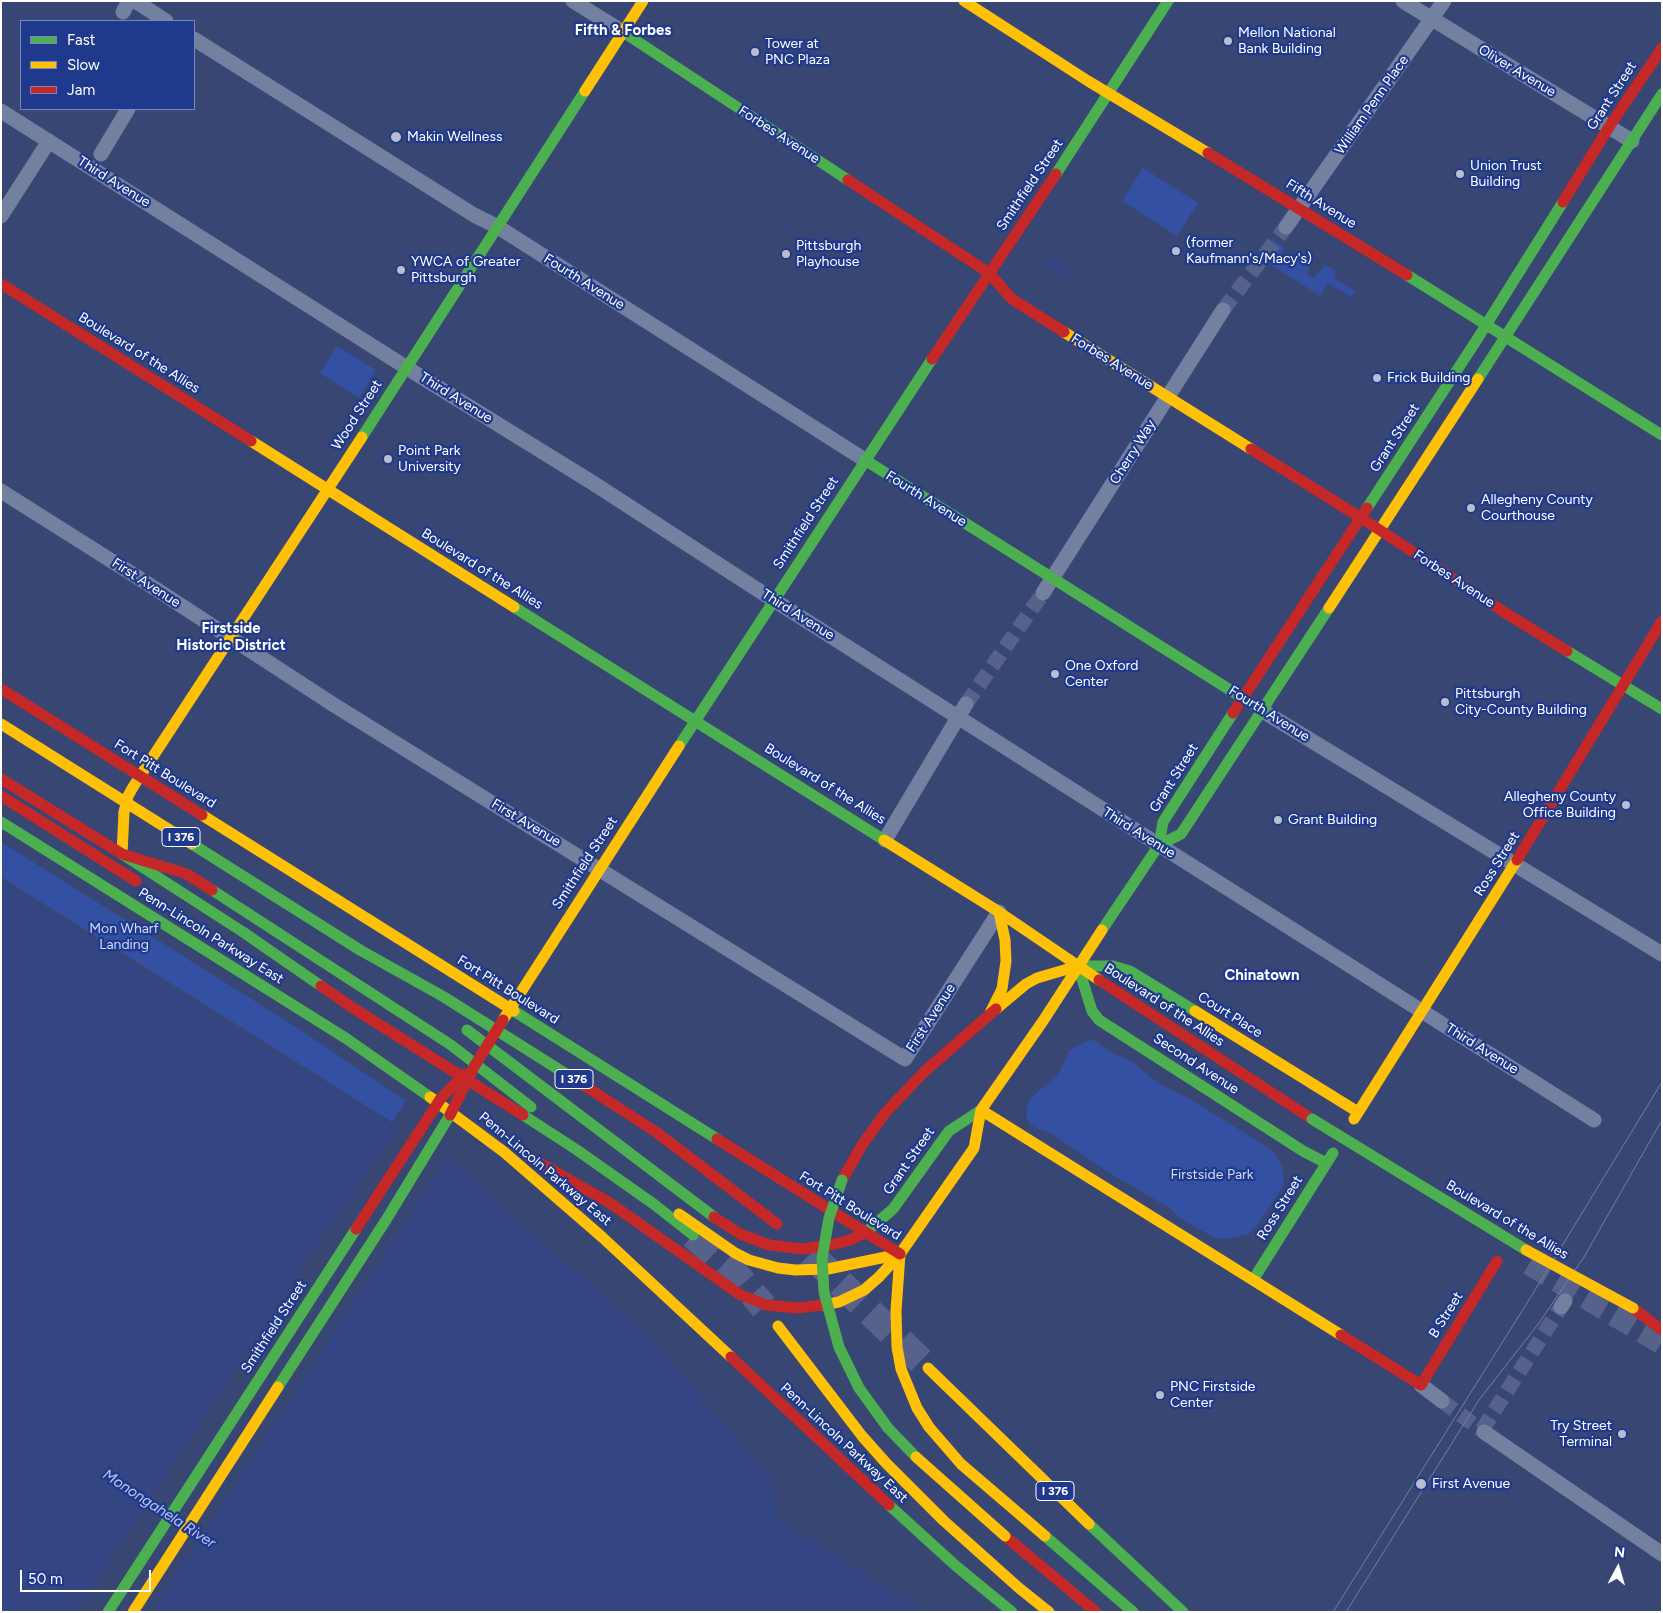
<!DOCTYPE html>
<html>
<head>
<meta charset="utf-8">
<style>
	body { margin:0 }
	#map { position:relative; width:1663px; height:1613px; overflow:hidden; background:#384674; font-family:Figtree,sans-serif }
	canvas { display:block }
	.frame { position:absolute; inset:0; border:2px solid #fff; pointer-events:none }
	.legend { position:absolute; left:20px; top:20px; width:175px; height:90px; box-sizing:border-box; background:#1f398d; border:1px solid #7988bb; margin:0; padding:6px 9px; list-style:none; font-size:15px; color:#fff }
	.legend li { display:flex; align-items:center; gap:10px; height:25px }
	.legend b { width:25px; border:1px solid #7988bb }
	.north { position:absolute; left:1593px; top:1543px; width:50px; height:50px; -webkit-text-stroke:4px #1f398d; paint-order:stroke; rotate:6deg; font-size:14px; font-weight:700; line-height:20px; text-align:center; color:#fff }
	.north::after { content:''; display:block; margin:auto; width:18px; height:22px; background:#fff; clip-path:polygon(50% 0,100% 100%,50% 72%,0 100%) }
	.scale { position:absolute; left:20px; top:1570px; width:131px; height:22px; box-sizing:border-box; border:2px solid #fff; border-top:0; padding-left:6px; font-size:15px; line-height:18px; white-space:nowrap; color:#fff; -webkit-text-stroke:4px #1f398d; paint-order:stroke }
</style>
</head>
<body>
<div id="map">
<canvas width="1663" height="1613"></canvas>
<div class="frame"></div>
<ul class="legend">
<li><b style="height:6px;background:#4caf50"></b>Fast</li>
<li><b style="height:6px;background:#ffc107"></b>Slow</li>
<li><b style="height:6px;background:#c62828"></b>Jam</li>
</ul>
<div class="north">N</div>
<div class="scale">50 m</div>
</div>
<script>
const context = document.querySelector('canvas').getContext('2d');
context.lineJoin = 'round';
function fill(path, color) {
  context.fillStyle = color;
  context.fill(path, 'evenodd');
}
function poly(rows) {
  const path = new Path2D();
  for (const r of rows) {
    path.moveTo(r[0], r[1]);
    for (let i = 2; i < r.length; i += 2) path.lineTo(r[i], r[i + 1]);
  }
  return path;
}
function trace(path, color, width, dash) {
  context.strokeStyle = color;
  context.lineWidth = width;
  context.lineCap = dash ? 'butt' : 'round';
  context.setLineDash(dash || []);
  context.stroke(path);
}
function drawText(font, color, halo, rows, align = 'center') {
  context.font = font + ' Figtree,sans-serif';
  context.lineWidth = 4.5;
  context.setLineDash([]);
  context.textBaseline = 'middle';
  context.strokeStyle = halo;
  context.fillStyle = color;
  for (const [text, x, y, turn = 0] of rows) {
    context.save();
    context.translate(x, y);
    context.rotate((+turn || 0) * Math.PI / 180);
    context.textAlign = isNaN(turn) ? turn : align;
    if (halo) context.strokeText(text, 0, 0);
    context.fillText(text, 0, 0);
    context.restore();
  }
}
fill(poly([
	[1143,168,1198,203,1177,236,1122,201],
	[1273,238,1284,248,1279,260,1284,264,1291,259,1293,255,1306,256,1312,260,1307,274,1314,278,1325,265,1336,271,1334,278,1355,291,1351,297,1328,283,1320,296,1258,256,1263,247,1265,247],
	[337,346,376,370,359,398,320,373],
	[1,842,296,1027,406,1101,392,1122,1,877],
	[1089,1040,1096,1041,1112,1053,1131,1061,1158,1083,1192,1100,1270,1149,1276,1155,1281,1164,1284,1177,1283,1186,1255,1228,1248,1234,1226,1239,1215,1238,1178,1217,1171,1209,1108,1172,1052,1134,1032,1126,1026,1118,1028,1102,1034,1095,1058,1075,1069,1051]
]), '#3450a3');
fill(poly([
	[1048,256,1072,271,1066,280,1042,265],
	[1,881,292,1064,456,1162,509,1214,649,1336,770,1477,778,1518,924,1612,1,1612]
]), '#334683');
fill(poly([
	[399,1125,449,1155,153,1612,77,1612,314,1248]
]), '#384674');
trace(poly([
	[1223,310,1286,227],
	[966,704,1043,593],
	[1442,1401,1484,1432],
	[1482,1430,1561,1307]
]), '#566289', 15, [15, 8]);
trace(poly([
	[1529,1264,1662,1344]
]), '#566289', 22, [22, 11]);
trace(poly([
	[693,1235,730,1268,764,1307],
	[810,1254,928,1368]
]), '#566289', 28, [28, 14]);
trace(poly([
	[135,1,166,21],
	[573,1,623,32],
	[1403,1,1632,141],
	[123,12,129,1],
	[194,39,474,215,498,227,865,460],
	[1,111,423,378,593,483,758,590,1159,845,1594,1120],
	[101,154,128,109],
	[1,216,49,141],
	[1286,227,1444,1],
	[1,491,145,582,334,705,905,1059,999,912],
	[1043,593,1223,310],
	[1261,710,1662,954],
	[885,840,966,704],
	[1561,1307,1565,1301],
	[1421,1385,1442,1401],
	[1484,1432,1662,1554]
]), '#7480a0', 15);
trace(poly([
	[623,32,848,180],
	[1056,174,1168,1],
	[1407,275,1662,435],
	[1478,379,1662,94],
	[362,437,585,91],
	[865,460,1257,707],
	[1367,508,1476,341,1563,202],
	[514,607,884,840],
	[1567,651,1662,709],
	[679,746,932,359],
	[1,822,347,1039,430,1097],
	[192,844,360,950,444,997,585,1086],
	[1159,845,1181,834,1329,608],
	[122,854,243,932,321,986],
	[212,890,451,1045,531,1107],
	[1102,930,1159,845,1163,822,1233,713],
	[514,1011,717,1139],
	[1195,1011,1130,971,1113,966,1078,966,1092,1011,1099,1020,1303,1151,1326,1163],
	[467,1030,714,1217],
	[523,1115,577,1150,655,1205,693,1235],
	[865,1233,893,1209,949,1131,981,1110],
	[1253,1280,1333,1153],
	[889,1505,956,1566,1012,1612],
	[1089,1524,1183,1612],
	[1045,1536,1133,1612]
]), '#4caf50', 11);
trace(poly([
	[964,1,1088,81,1208,153],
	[585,91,643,1],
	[1064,332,1251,449],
	[251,441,514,607],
	[1329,608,1478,379],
	[1,724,192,844],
	[133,787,362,437],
	[202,815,514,1011],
	[884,840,996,910,1099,980],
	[122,854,124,812],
	[996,1009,1026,984,1037,978,1078,966],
	[991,1011,1002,989,1006,961,1005,940,999,912],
	[1195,1011,1358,1112],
	[503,1020,679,746],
	[430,1097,504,1152,602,1237,731,1357],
	[981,1110,1341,1335],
	[1354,1119,1517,860],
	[679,1214,735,1253,749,1260,778,1268,795,1270,828,1269,900,1254],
	[900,1254,974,1148,981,1110,1043,1021,1102,930],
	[900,1254,896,1311,897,1347,901,1369,917,1408,929,1427,961,1464,1045,1536],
	[822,1305,839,1302,864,1290,879,1277,900,1254],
	[778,1326,862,1436,886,1463,944,1521,1019,1588,1049,1612],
	[928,1368,1089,1524]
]), '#ffc107', 11);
trace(poly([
	[1208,153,1407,275],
	[848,180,989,273,1012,299,1064,332],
	[1563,202,1609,127,1662,48],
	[1,284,251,441],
	[932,359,1056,174],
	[1251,449,1361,518],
	[1366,521,1501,610,1567,651],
	[1,689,202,815],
	[1233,713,1367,508],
	[1,779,122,854,187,874,212,890],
	[1,796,136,881],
	[1517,860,1662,621],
	[1099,980,1312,1119],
	[321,986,353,1008,523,1115],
	[585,1086,656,1132,777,1224],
	[717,1139,900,1254],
	[528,1156,610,1203,739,1294,766,1305,798,1308,822,1305],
	[842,1180,862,1145,886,1112,924,1072,996,1009],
	[714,1217,740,1234,769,1245,803,1249,835,1244,850,1240,865,1233],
	[1633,1308,1662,1330],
	[1341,1335,1421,1385,1497,1261],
	[731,1357,889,1505],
	[1005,1536,1096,1612]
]), '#c62828', 11);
trace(poly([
	[1333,1612,1532,1295,1662,1082],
	[1346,1612,1479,1400,1539,1323,1584,1257,1662,1120]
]), '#747f9f', 1);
trace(poly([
	[1312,1119,1526,1250],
	[842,1180,829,1218,822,1258,824,1292,839,1347,859,1388,888,1428,916,1457],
	[278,1387,386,1220,450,1115],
	[108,1612,356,1229]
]), '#4caf50', 11);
trace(poly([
	[124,812,128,796,133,787],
	[1526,1250,1633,1308],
	[916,1457,1005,1536],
	[133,1612,278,1387]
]), '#ffc107', 11);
trace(poly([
	[450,1115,475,1065,503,1020],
	[356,1229,441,1098,465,1074]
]), '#c62828', 11);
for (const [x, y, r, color] of [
	[1228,41,5,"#b9bece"],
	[755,52,5,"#b9bece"],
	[396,137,6,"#b9bece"],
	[1460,174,5,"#b9bece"],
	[1176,251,5,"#b9bece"],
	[786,254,5,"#b9bece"],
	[401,270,5,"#b9bece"],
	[1377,378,5,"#b9bece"],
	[388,459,5,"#b9bece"],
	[1471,508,5,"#b9bece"],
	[1055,674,5,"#b9bece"],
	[1445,702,5,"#b9bece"],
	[1626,805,5,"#b9bece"],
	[1278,820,5,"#b9bece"],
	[1160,1395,5,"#b9bece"],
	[1622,1434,5,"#b9bece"],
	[1421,1484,6,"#b9bece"]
]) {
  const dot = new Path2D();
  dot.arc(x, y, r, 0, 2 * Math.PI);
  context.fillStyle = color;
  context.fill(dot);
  trace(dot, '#1f398d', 2);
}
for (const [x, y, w] of [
	[181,837,38],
	[574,1079,38],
	[1055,1491,38]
]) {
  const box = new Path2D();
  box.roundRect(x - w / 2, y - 9.5, w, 19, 4);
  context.fillStyle = '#1f398d';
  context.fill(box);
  trace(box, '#fff', 1);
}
drawText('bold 12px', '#fff', null, [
	["I 376",181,837],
	["I 376",574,1079],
	["I 376",1055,1491]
]);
drawText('14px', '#fff', '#1f398d', [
	["Mellon National",1238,33],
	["Bank Building",1238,49],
	["Tower at",765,44],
	["PNC Plaza",765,60],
	["Makin Wellness",407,137],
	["Union Trust",1470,166],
	["Building",1470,182],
	["(former",1186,243],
	["Kaufmann's/Macy's)",1186,259],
	["Pittsburgh",796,246],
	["Playhouse",796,262],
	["YWCA of Greater",411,262],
	["Pittsburgh",411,278],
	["Frick Building",1387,378],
	["Point Park",398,451],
	["University",398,467],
	["Allegheny County",1481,500],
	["Courthouse",1481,516],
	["One Oxford",1065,666],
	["Center",1065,682],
	["Pittsburgh",1455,694],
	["City-County Building",1455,710],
	["Allegheny County",1616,797,"right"],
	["Office Building",1616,813,"right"],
	["Grant Building",1288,820],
	["PNC Firstside",1170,1387],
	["Center",1170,1403],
	["Try Street",1612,1426,"right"],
	["Terminal",1612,1442,"right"],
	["First Avenue",1432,1484]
], 'left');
drawText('14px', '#fff', '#1f398d', [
	["Oliver Avenue",1517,71,31],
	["Grant Street",1612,96,-57],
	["William Penn Place",1372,105,-55],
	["Forbes Avenue",779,135,33],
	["Third Avenue",114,182,32],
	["Smithfield Street",1030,185,-56],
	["Fifth Avenue",1321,204,32],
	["Fourth Avenue",584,282,32],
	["Boulevard of the Allies",139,353,32],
	["Forbes Avenue",1112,362,32],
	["Third Avenue",456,398,32],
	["Wood Street",357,415,-57],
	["Grant Street",1395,438,-57],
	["Cherry Way",1133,452,-58],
	["Fourth Avenue",926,499,32],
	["Smithfield Street",806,523,-57],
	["Boulevard of the Allies",482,569,32],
	["Forbes Avenue",1454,579,33],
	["First Avenue",146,583,33],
	["Third Avenue",798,615,32],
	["Fourth Avenue",1269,714,32],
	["Fort Pitt Boulevard",165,774,32],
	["Grant Street",1174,778,-58],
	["Boulevard of the Allies",825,784,32],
	["First Avenue",526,823,31],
	["Third Avenue",1139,833,32],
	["Smithfield Street",585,863,-57],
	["Ross Street",1497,864,-58],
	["Penn-Lincoln Parkway East",211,936,32],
	["Fort Pitt Boulevard",508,990,32],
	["Boulevard of the Allies",1164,1005,33],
	["Court Place",1230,1015,32],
	["First Avenue",931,1018,-57],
	["Third Avenue",1482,1049,32],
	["Second Avenue",1196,1064,33],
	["Grant Street",909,1161,-55],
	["Penn-Lincoln Parkway East",545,1169,40],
	["Fort Pitt Boulevard",850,1206,32],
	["Ross Street",1280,1208,-58],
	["Boulevard of the Allies",1507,1220,31],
	["B Street",1446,1315,-58],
	["Smithfield Street",274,1327,-57],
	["Penn-Lincoln Parkway East",844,1443,43]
]);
drawText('14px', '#d2dcf9', '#1f398d', [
	["Mon Wharf",124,929],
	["Landing",124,945],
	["Firstside Park",1212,1175]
]);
drawText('bold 15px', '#fff', '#1f398d', [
	["Fifth & Forbes",623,31],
	["Firstside",231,629],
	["Historic District",231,646],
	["Chinatown",1262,976]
]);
drawText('italic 15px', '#b9c8f3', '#1f398d', [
	["Monongahela River",159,1509,33]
]);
</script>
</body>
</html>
